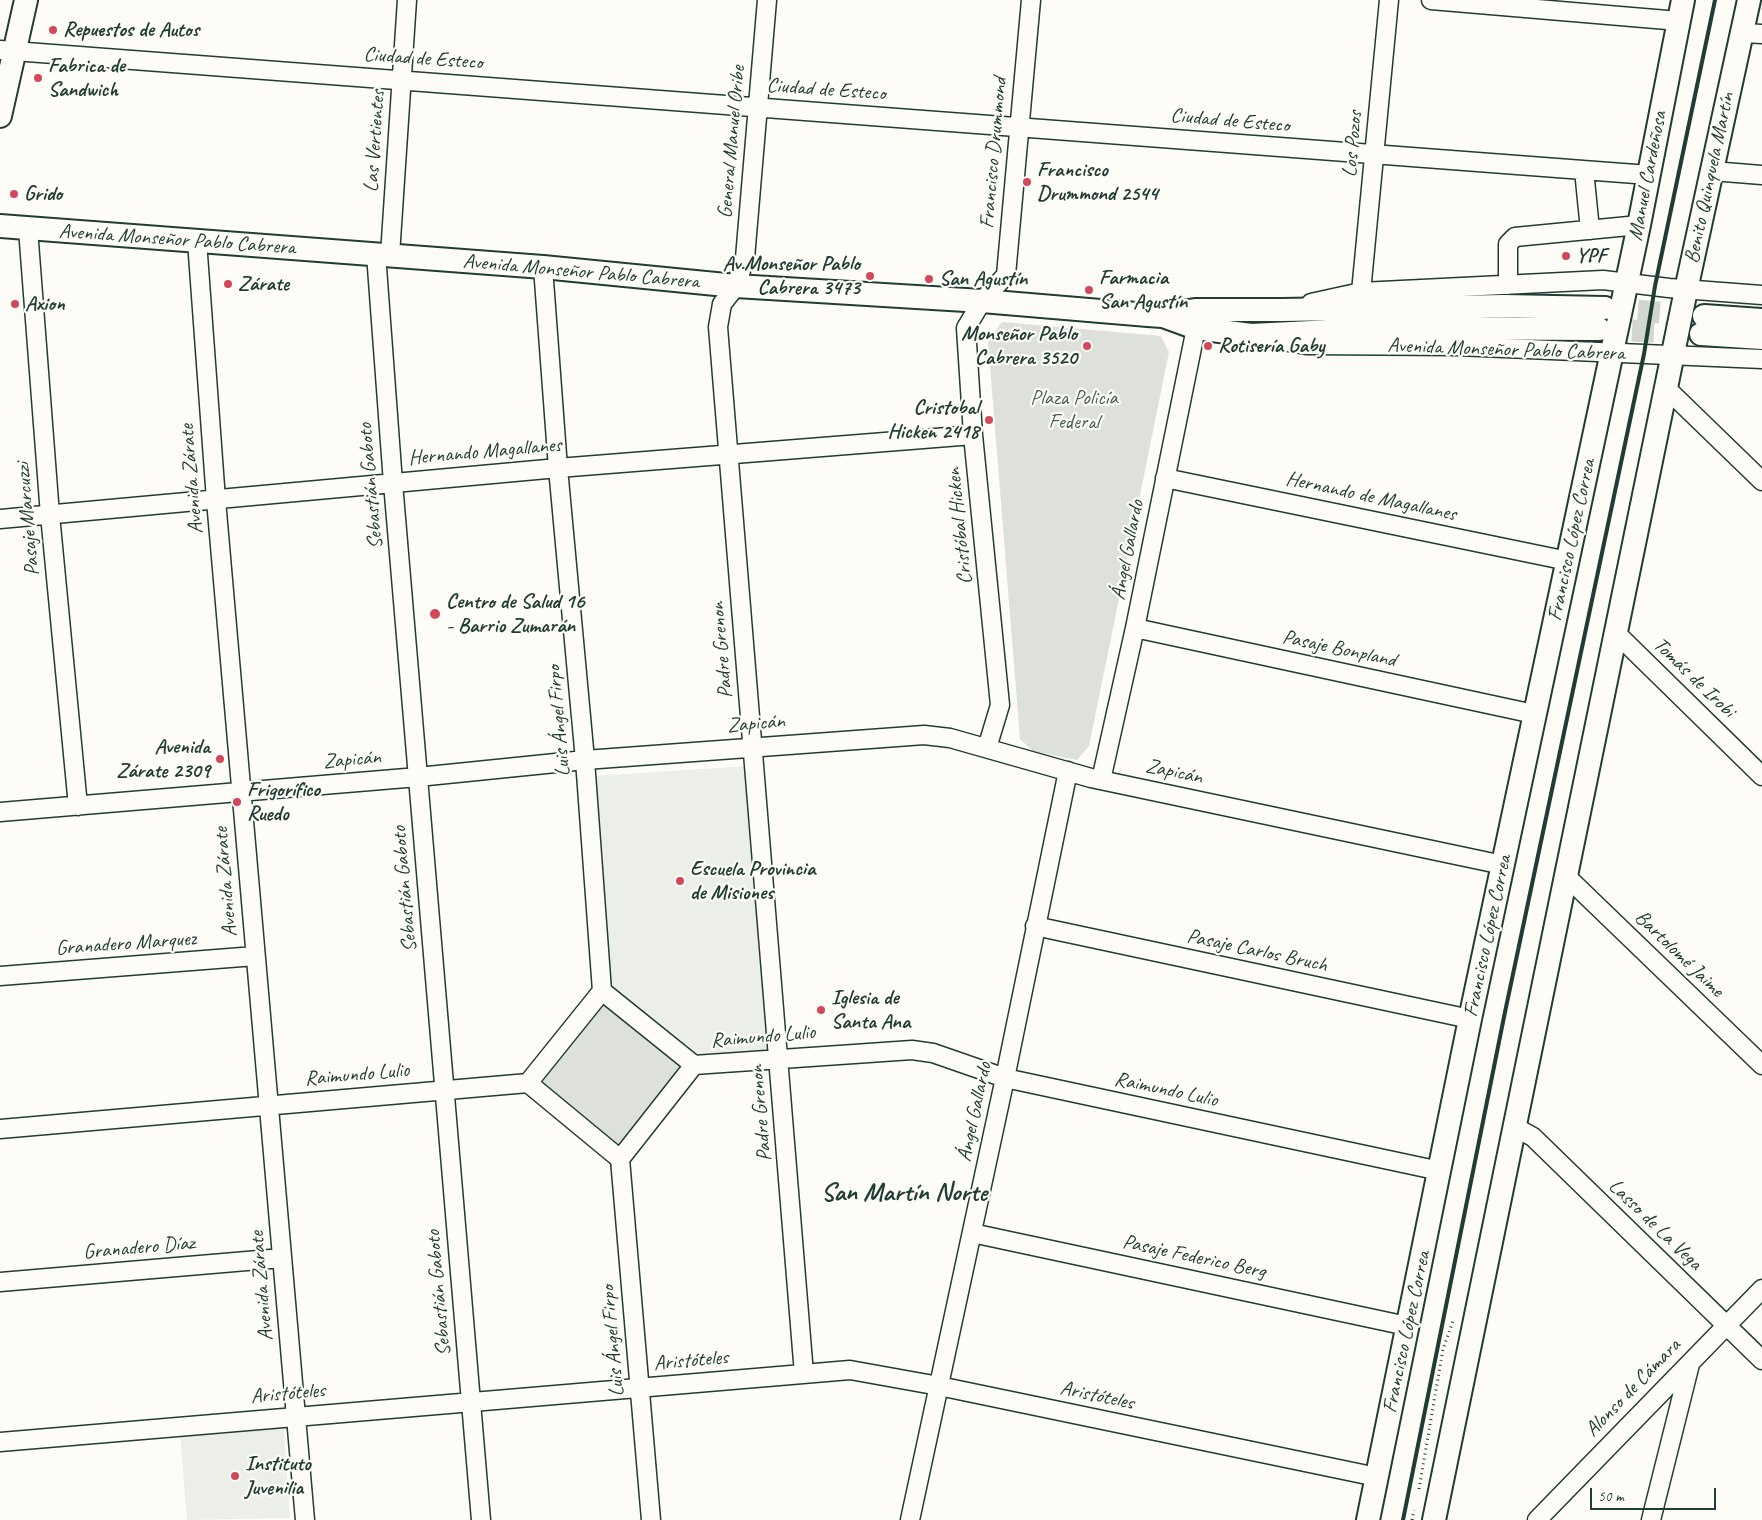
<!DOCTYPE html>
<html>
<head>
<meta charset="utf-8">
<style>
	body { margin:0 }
	#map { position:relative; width:1762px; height:1520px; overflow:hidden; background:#fdfcf7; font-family:Caveat,sans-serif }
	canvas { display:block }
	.scale { position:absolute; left:1590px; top:1488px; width:126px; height:22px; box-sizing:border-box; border:2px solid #1f3d34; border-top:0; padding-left:6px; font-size:15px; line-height:18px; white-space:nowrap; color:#1f3d34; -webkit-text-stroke:4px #fdfcf7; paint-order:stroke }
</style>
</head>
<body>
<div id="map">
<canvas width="1762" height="1520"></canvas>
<div class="scale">50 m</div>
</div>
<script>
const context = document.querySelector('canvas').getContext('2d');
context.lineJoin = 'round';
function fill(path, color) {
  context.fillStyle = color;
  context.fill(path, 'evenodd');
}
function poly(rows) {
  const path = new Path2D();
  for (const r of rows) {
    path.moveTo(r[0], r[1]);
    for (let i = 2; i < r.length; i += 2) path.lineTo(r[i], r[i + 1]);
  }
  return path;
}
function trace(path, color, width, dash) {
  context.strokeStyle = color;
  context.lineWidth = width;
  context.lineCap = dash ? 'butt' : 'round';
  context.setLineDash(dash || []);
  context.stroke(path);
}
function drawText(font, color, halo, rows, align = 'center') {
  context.font = font + ' Caveat,sans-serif';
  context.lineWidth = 4.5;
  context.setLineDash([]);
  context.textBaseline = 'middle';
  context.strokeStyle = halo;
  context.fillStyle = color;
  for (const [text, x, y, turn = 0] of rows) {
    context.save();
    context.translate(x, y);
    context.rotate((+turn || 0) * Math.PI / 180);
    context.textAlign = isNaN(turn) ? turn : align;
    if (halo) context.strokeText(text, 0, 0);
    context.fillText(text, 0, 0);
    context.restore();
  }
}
fill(poly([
	[748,766,773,1051,704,1058,610,986,593,776],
	[284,1427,290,1518,187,1520,180,1434]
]), '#eceee9');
fill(poly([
	[1002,322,1161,336,1169,352,1089,746,1077,760,1033,751,1020,739,988,341],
	[604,1004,681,1066,616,1147,540,1084]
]), '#dde0db');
trace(poly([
	[1605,308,1700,316],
	[1599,329,1701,334]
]), '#d1d6d0', 22, [22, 11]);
const minor = poly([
	[767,0,745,258,736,286,722,304,718,327,804,1374],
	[1431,0,1679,21],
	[1742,33,1762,34],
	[0,50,1649,175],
	[1584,170,1590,230],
	[1712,171,1762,175],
	[28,229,50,515,78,806],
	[197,241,216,500,305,1520],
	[376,254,393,483,481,1520],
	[390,255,407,0],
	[1508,285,1508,244,1515,237,1639,225],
	[1361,292,1389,0],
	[1311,303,1361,292,1603,280,1669,288,1762,295],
	[1276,340,1306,345,1457,346,1762,359],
	[1666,388,1762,481],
	[1165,478,1568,561],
	[0,519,558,468,973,435],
	[1135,628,1534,714],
	[1616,633,1762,776],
	[987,748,1000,705,973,435,966,328,982,301,1006,275,1031,0],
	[1101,780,1135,628,1196,328],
	[0,812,418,777,585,760,924,735,950,738,1091,778,1503,865],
	[1566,876,1762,1065],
	[1035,926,1470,1019],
	[0,976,255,956],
	[602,991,694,1065],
	[528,1083,602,991,585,760,558,468,543,267],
	[1513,1126,1533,1137,1762,1360],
	[0,1129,528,1083,620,1159],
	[620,1159,694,1065,912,1050,933,1053,1005,1078,1440,1171],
	[620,1159,651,1520],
	[972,1233,1407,1326],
	[0,1282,282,1258],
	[0,1442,850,1370,939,1386,1377,1477],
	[910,1520,1005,1078,1068,771],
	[1537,1520,1762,1289],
	[1651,1520,1690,1364]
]);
const major = poly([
	[0,116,26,0],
	[0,226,543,267,736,286,982,301,1148,315,1162,316,1195,310,1282,310,1505,306,1605,308],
	[1163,316,1196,328,1251,335,1394,328,1599,329],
	[1704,316,1762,320],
	[1701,334,1762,338],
	[1368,1520,1470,1019,1639,225,1683,0],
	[1434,1520,1686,290,1749,0]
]);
trace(minor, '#1f3d34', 21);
trace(major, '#1f3d34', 26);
trace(poly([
	[1419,1489,1443,1349,1453,1321],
	[1412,1520,1414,1510]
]), '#1f3d34', 3, [1, 4]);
trace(minor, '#fdfcf7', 18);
trace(major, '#fdfcf7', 22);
trace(poly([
	[1403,1520,1505,1012,1644,354,1655,286,1715,0]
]), '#1f3d34', 4);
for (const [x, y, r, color] of [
	[53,30,5,"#d1495b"],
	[38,78,5,"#d1495b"],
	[1027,182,5,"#d1495b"],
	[14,194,5,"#d1495b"],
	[1566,256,5,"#d1495b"],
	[870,276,5,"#d1495b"],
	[929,279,5,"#d1495b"],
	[228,284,5,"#d1495b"],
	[1089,290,5,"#d1495b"],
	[15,304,5,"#d1495b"],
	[1087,346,5,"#d1495b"],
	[1208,346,5,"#d1495b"],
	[989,420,5,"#d1495b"],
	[435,614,6,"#d1495b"],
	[220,759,5,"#d1495b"],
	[237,802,5,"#d1495b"],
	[680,881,5,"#d1495b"],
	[821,1010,5,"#d1495b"],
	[235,1476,5,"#d1495b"]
]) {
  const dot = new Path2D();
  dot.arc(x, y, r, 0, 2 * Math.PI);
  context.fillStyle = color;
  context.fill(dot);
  trace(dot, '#fdfcf7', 2);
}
drawText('bold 21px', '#1f3d34', '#fdfcf7', [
	["Repuestos de Autos",63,30],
	["Fabrica de",48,66],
	["Sandwich",48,90],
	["Francisco",1037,170],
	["Drummond 2544",1037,194],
	["Grido",24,194],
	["YPF",1576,256],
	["Av.Monseñor Pablo",860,264,"right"],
	["Cabrera 3473",860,288,"right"],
	["Farmacia",1099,278],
	["San Agustín",1099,302],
	["San Agustín",939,279],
	["Zárate",238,284],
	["Axion",25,304],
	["Monseñor Pablo",1077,334,"right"],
	["Cabrera 3520",1077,358,"right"],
	["Rotisería Gaby",1218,346],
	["Cristobal",979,408,"right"],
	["Hicken 2418",979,432,"right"],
	["Centro de Salud 16",446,602],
	["- Barrio Zumarán",446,626],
	["Avenida",210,747,"right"],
	["Zárate 2309",210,771,"right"],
	["Frigorífico",247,790],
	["Ruedo",247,814],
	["Escuela Provincia",690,869],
	["de Misiones",690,893],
	["Iglesia de",831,998],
	["Santa Ana",831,1022],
	["Instituto",245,1464],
	["Juvenilia",245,1488]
], 'left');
drawText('21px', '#1f3d34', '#fdfcf7', [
	["Ciudad de Esteco",423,59,4],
	["Ciudad de Esteco",826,90,4],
	["Ciudad de Esteco",1230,121,5],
	["Las Vertientes",375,141,-86],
	["General Manuel Oribe",732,142,-85],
	["Los Pozos",1353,144,-85],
	["Francisco Drummond",994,153,-85],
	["Manuel Cardeñosa",1648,176,-79],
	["Benito Quinquela Martín",1710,178,-78],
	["Avenida Monseñor Pablo Cabrera",177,240,4],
	["Avenida Monseñor Pablo Cabrera",581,272,5],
	["Avenida Monseñor Pablo Cabrera",1506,350,2],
	["Hernando Magallanes",485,452,-5],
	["Avenida Zárate",192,479,-95],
	["Sebastián Gaboto",371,486,-95],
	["Hernando de Magallanes",1371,497,12],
	["Pasaje Marcuzzi",28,519,-95],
	["Cristóbal Hicken",960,526,-96],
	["Francisco López Correa",1572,540,-78],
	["Ángel Gallardo",1128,550,-79],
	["Pasaje Bonpland",1339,649,12],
	["Padre Grenon",722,650,-95],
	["Tomás de Irobi",1694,678,44],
	["Luis Ángel Firpo",559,721,-95],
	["Zapicán",756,724,-5],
	["Zapicán",352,760,-5],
	["Zapicán",1174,772,12],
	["Avenida Zárate",226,882,-95],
	["Sebastián Gaboto",405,889,-95],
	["Francisco López Correa",1488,936,-78],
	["Granadero Marquez",126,944,-4],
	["Pasaje Carlos Bruch",1257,951,12],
	["Bartolomé Jaime",1679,954,44],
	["Raimundo Lulio",763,1037,-5],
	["Raimundo Lulio",357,1075,-5],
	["Raimundo Lulio",1166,1090,12],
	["Ángel Gallardo",975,1112,-78],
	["Padre Grenon",761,1113,-95],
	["Lasso de La Vega",1655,1225,44],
	["Granadero Díaz",139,1248,-5],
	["Pasaje Federico Berg",1194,1257,12],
	["Avenida Zárate",262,1286,-95],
	["Sebastián Gaboto",439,1293,-95],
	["Francisco López Correa",1407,1332,-78],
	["Luis Ángel Firpo",613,1341,-95],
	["Aristóteles",691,1361,-5],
	["Alonso de Cámara",1633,1388,-46],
	["Aristóteles",288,1394,-5],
	["Aristóteles",1097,1396,12]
]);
drawText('21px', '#455e55', '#fdfcf7', [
	["Plaza Policía",1074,398],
	["Federal",1074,422]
]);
drawText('bold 26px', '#1f3d34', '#fdfcf7', [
	["San Martín Norte",904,1193]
]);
</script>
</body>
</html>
